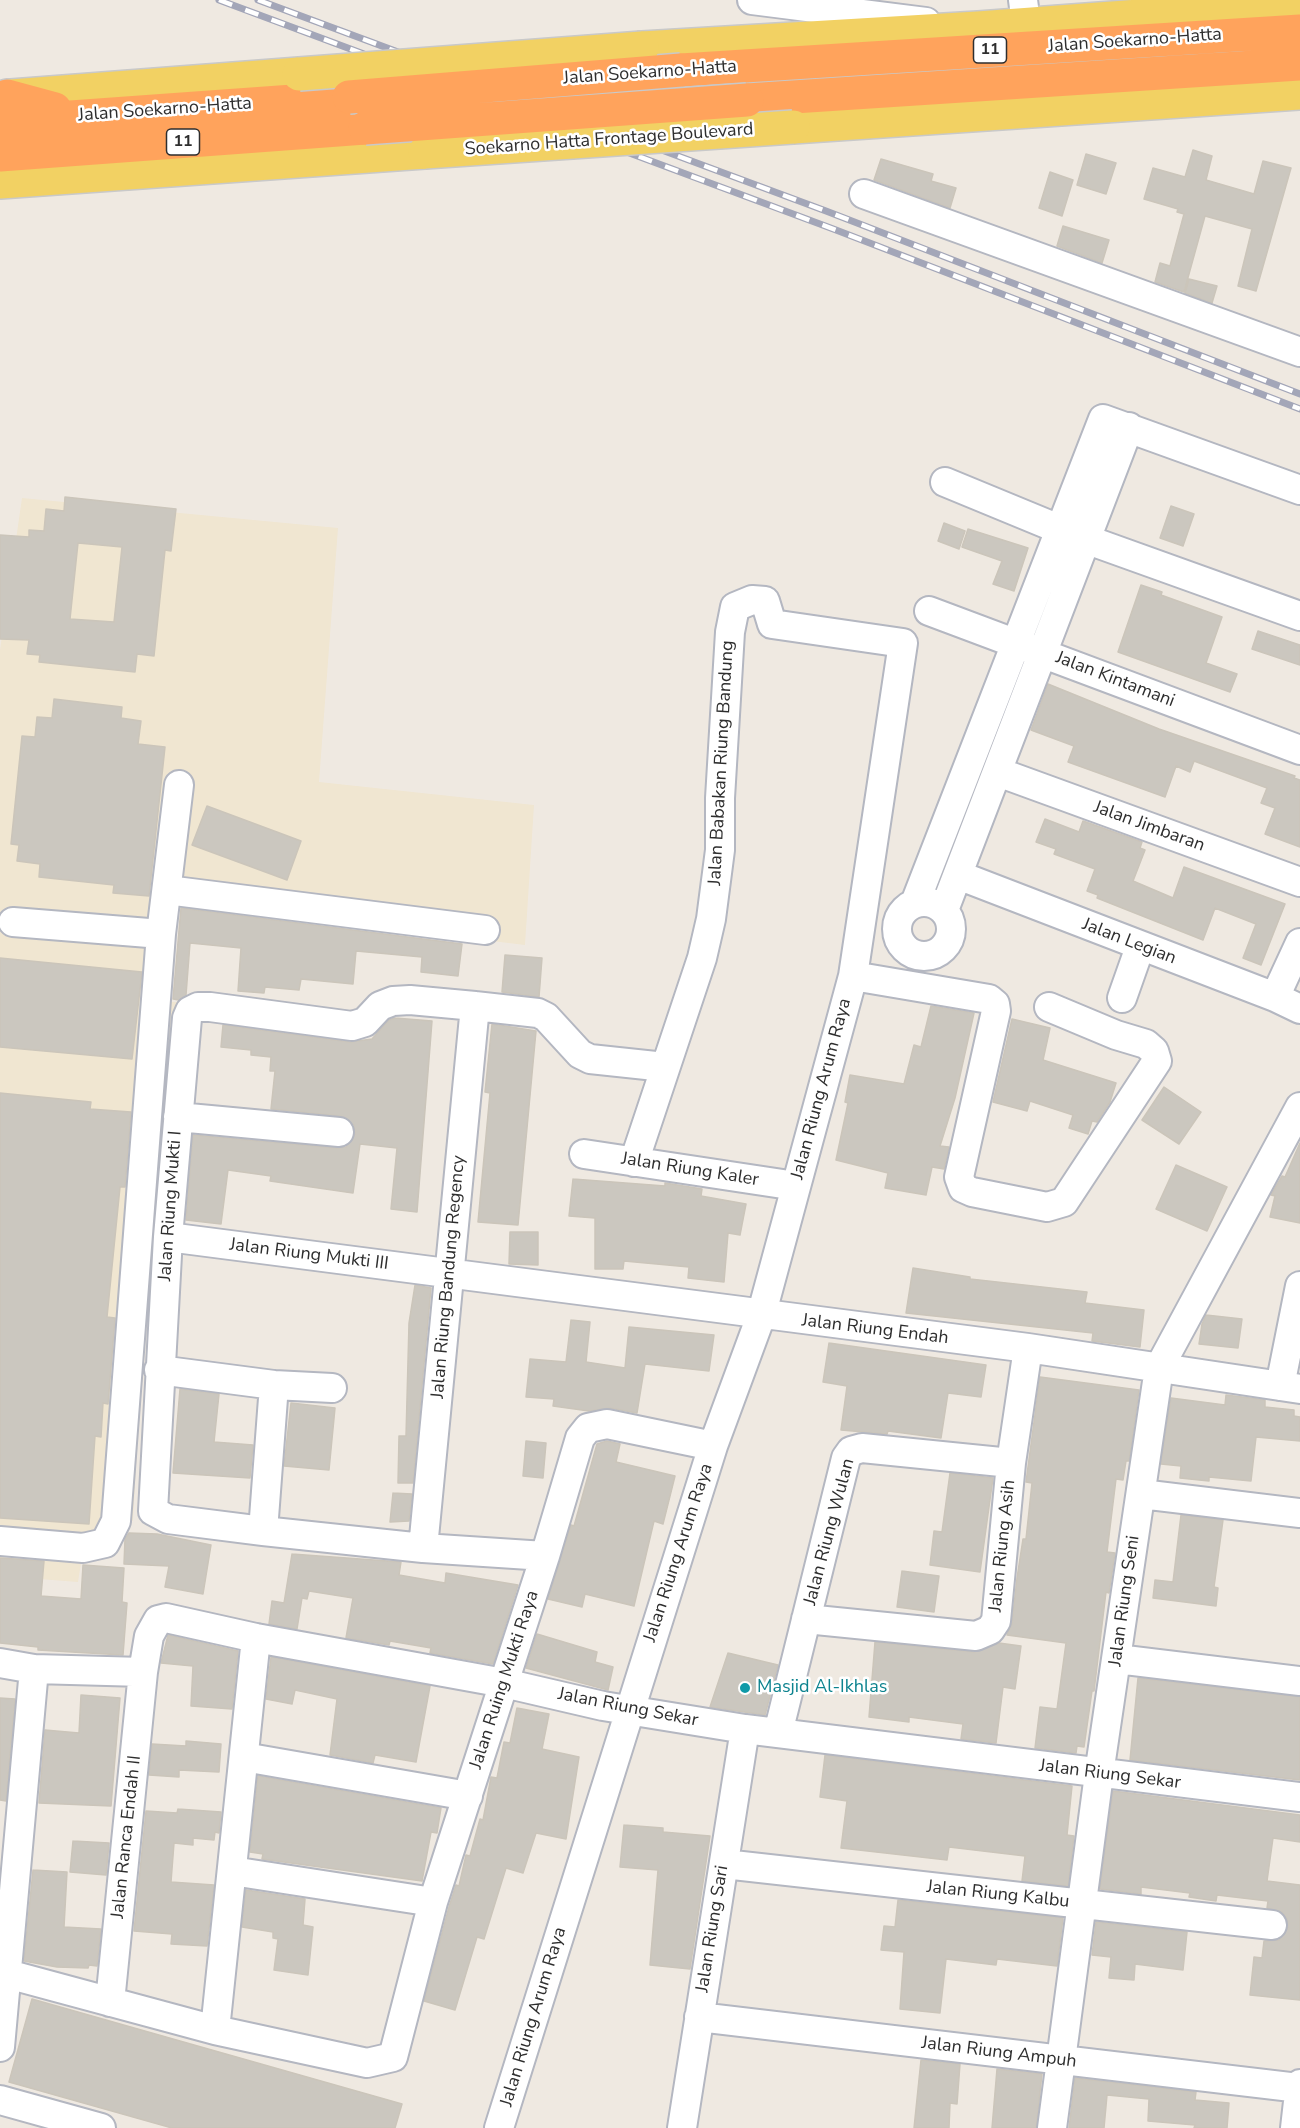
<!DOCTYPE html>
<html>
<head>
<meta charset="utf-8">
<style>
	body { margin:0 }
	canvas { display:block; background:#efe9e1 }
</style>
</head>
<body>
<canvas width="1300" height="2128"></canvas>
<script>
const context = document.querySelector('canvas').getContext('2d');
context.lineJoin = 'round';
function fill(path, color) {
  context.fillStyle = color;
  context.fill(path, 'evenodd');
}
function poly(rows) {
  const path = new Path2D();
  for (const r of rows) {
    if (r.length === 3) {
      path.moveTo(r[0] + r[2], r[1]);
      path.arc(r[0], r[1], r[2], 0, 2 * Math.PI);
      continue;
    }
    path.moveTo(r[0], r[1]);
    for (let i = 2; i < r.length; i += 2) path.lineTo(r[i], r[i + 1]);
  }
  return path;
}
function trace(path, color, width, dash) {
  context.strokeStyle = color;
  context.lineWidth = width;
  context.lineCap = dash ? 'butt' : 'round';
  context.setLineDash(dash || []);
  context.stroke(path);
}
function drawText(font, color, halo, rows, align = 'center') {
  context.font = font + ' "Nunito Sans",sans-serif';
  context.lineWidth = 5;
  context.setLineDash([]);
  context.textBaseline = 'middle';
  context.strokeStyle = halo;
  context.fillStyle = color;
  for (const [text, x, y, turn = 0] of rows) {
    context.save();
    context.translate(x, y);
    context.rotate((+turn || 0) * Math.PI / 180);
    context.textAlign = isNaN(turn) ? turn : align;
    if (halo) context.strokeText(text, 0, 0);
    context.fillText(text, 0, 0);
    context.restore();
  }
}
fill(poly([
	[22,498,338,528,319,782,534,805,525,945,169,902,159,1001,187,1003,142,1362,133,1520,112,1548,82,1556,78,1582,0,1576,0,650]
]), '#f0e6d1');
const building = poly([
	[1193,150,1212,156,1206,180,1254,194,1263,161,1291,168,1256,291,1238,286,1252,229,1205,216,1184,292,1155,282,1160,263,1170,266,1184,214,1177,212,1178,209,1144,199,1153,168,1185,177,1193,150],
	[1086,154,1116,163,1106,194,1077,185,1086,154],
	[881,159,933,174,931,181,956,188,950,208,874,180,881,159],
	[1050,172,1073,180,1062,216,1039,208,1050,172],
	[1063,226,1109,240,1102,263,1057,246,1063,226],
	[1189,279,1217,286,1212,303,1185,293,1189,279],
	[65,497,176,509,171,551,165,550,154,656,137,654,135,672,39,662,40,655,27,654,29,640,0,639,0,535,29,537,29,530,44,531,46,509,64,511,65,497],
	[78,543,122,547,114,622,70,619,78,543],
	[1171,506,1194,514,1183,546,1160,538,1171,506],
	[944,523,965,531,959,549,938,541,944,523],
	[968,529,1028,548,1014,591,993,584,1002,561,962,547,968,529],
	[1141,585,1162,592,1161,595,1222,617,1206,663,1237,674,1230,692,1118,652,1141,585],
	[1258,631,1300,645,1300,665,1252,649,1258,631],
	[1048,684,1159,729,1295,776,1294,778,1300,780,1300,847,1265,834,1275,808,1261,803,1267,788,1194,761,1190,772,1176,766,1165,797,1068,762,1074,746,1031,730,1048,684],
	[54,699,122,707,121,718,141,721,138,744,165,747,149,896,113,893,114,885,39,877,40,864,17,861,19,845,11,844,22,736,35,737,37,717,52,718,54,699],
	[207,806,301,841,287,880,192,845,207,806],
	[1045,819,1079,832,1083,821,1142,842,1140,848,1145,850,1133,881,1173,898,1184,867,1285,904,1261,965,1243,958,1256,924,1215,908,1203,940,1097,898,1098,895,1087,891,1095,869,1054,854,1056,849,1036,842,1045,819],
	[181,908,462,944,458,976,421,972,422,957,356,951,353,984,301,979,299,990,265,987,264,993,238,991,241,948,190,943,186,995,179,1000,173,999,181,908],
	[505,955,542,958,539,997,502,992,505,955],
	[0,958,142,972,132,1059,0,1047,0,958],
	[931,1006,974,1013,955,1098,940,1146,949,1147,944,1169,932,1167,926,1195,885,1188,888,1173,836,1160,848,1103,845,1102,850,1075,904,1084,914,1045,921,1047,931,1006],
	[395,1018,432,1021,417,1212,391,1209,397,1148,360,1144,353,1193,270,1181,271,1176,228,1170,221,1224,186,1220,193,1135,337,1148,346,1147,355,1134,354,1125,341,1116,271,1109,275,1071,270,1071,271,1057,251,1055,251,1050,221,1047,223,1025,350,1042,372,1039,389,1020,395,1018],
	[1012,1019,1050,1028,1043,1060,1116,1083,1110,1102,1097,1122,1092,1121,1088,1134,1069,1128,1073,1115,1030,1101,1027,1111,993,1102,1012,1019],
	[492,1024,536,1031,518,1225,478,1222,490,1093,485,1092,492,1024],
	[1164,1087,1201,1112,1179,1144,1142,1120,1164,1087],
	[0,1093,91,1102,90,1109,131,1112,125,1187,120,1187,107,1317,115,1318,108,1404,103,1403,101,1437,95,1436,89,1524,0,1518,0,1093],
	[1300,1143,1300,1223,1270,1217,1275,1196,1271,1195,1282,1176,1285,1177,1300,1143],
	[1176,1165,1227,1187,1207,1231,1156,1209,1176,1165],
	[573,1179,665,1186,665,1183,702,1189,701,1196,746,1204,740,1235,728,1233,724,1282,688,1278,689,1267,624,1261,623,1269,595,1269,595,1218,569,1216,573,1179],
	[510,1232,538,1232,538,1265,509,1264,510,1232],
	[913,1268,970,1277,970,1279,1087,1292,1085,1303,1144,1310,1140,1347,1092,1341,1093,1333,906,1313,913,1268],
	[415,1285,431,1288,413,1483,398,1483,399,1436,406,1436,409,1323,415,1285],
	[1206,1315,1242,1319,1238,1348,1199,1344,1202,1324,1206,1315],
	[571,1320,590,1322,586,1362,625,1368,629,1327,714,1335,709,1371,645,1364,637,1413,610,1408,589,1411,553,1406,554,1399,526,1397,530,1359,566,1362,571,1320],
	[829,1343,986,1365,981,1397,948,1393,941,1438,888,1431,887,1434,841,1430,847,1386,823,1382,829,1343],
	[1040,1377,1139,1390,1129,1461,1126,1461,1123,1480,1116,1479,1107,1552,1115,1553,1109,1593,1106,1592,1094,1691,1092,1691,1084,1747,1077,1746,1076,1753,1035,1748,1040,1707,1057,1709,1066,1643,1007,1635,1012,1623,1017,1578,1023,1539,1026,1539,1032,1483,1026,1482,1040,1377],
	[180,1389,219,1394,214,1442,253,1445,250,1478,173,1473,180,1389],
	[1226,1395,1265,1400,1265,1407,1294,1410,1294,1416,1300,1417,1300,1441,1256,1437,1251,1481,1209,1477,1209,1481,1180,1478,1181,1466,1161,1464,1171,1398,1225,1405,1226,1395],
	[291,1403,335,1408,329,1470,284,1466,291,1403],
	[526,1441,546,1443,543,1478,523,1476,526,1441],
	[607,1441,620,1444,616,1462,675,1476,663,1524,654,1521,634,1606,585,1594,582,1607,548,1599,571,1525,574,1526,597,1444,607,1441],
	[950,1473,993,1478,980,1572,930,1565,934,1531,942,1532,950,1473],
	[393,1493,412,1494,409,1521,390,1522,393,1493],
	[1181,1515,1223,1520,1214,1587,1218,1588,1216,1606,1153,1598,1155,1580,1173,1582,1181,1515],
	[129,1533,157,1534,211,1545,203,1594,165,1587,169,1566,124,1564,125,1539,129,1533],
	[292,1554,401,1562,399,1575,445,1583,446,1573,518,1585,493,1664,430,1653,431,1648,390,1641,389,1645,346,1638,353,1598,309,1591,307,1599,302,1598,297,1629,269,1624,272,1601,284,1603,292,1554],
	[0,1558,44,1561,41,1596,81,1599,83,1565,124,1568,122,1602,127,1603,123,1655,38,1650,38,1647,0,1643,0,1558],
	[902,1571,939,1576,934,1612,897,1607,902,1571],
	[537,1634,597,1652,595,1662,613,1667,608,1690,526,1668,537,1634],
	[168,1635,238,1651,232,1709,191,1706,193,1666,161,1663,168,1635],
	[875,1642,974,1652,999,1643,1021,1646,1015,1689,1003,1687,996,1743,961,1739,963,1724,909,1717,909,1722,869,1717,875,1642],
	[728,1653,778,1665,765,1715,710,1707,728,1653],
	[271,1657,430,1686,416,1762,375,1755,373,1763,330,1755,337,1699,295,1690,292,1704,266,1699,271,1657],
	[1138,1678,1300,1697,1300,1780,1130,1760,1138,1678],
	[81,1695,120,1698,111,1806,39,1803,45,1730,79,1733,81,1695],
	[0,1698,15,1699,6,1801,0,1800,0,1698],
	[517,1708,549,1714,542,1749,579,1757,566,1839,536,1833,523,1873,506,1868,484,1939,477,1937,455,2010,424,2001,449,1907,456,1885,459,1886,466,1855,470,1856,480,1819,483,1820,491,1777,497,1778,504,1742,510,1743,517,1708],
	[186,1741,221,1744,219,1772,179,1770,179,1777,149,1775,152,1744,186,1746,186,1741],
	[825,1755,1072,1786,1067,1835,1074,1836,1068,1886,1022,1881,1025,1856,949,1847,947,1860,841,1848,847,1801,820,1797,825,1755],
	[258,1776,441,1808,437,1833,431,1832,422,1881,262,1859,263,1854,250,1852,258,1776],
	[1113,1791,1300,1815,1300,1842,1273,1838,1267,1881,1300,1885,1300,2000,1250,1995,1254,1957,1262,1958,1264,1941,1279,1940,1288,1927,1287,1919,1282,1912,1267,1908,1268,1901,1217,1895,1216,1901,1189,1897,1190,1893,1141,1887,1141,1894,1100,1889,1113,1791],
	[178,1809,221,1812,219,1833,215,1832,214,1840,193,1838,193,1845,174,1843,171,1882,214,1885,207,1946,171,1944,172,1934,134,1931,146,1811,177,1813,178,1809],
	[624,1825,663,1828,663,1832,710,1836,690,1969,650,1965,658,1870,620,1867,624,1825],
	[73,1841,109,1843,106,1875,70,1872,73,1841],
	[33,1870,67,1872,64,1927,101,1929,97,1966,89,1965,88,1968,57,1967,24,1961,33,1870],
	[246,1890,305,1899,303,1925,313,1927,308,1975,274,1970,278,1939,273,1938,273,1932,242,1927,246,1890],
	[898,1900,1063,1918,1057,1966,997,1959,996,1965,946,1959,940,2013,900,2009,904,1952,881,1950,884,1926,895,1927,898,1900],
	[1096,1922,1187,1932,1183,1970,1135,1964,1134,1980,1109,1978,1111,1957,1092,1955,1096,1922],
	[32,1999,402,2104,395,2128,172,2128,9,2082,32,1999],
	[921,2060,960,2064,957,2104,950,2103,949,2128,914,2128,921,2060],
	[997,2069,1042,2074,1036,2128,992,2128,997,2069],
	[1075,2078,1196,2092,1195,2100,1229,2103,1227,2128,1194,2128,1195,2125,1148,2121,1149,2099,1107,2095,1104,2128,1069,2128,1075,2078]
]);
fill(building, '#cbc7bf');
trace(building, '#cbc5ba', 1.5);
const minor = poly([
	[752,0,926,22],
	[1023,0,1026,23],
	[864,194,1300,352],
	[945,482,1059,529],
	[1088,540,1300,616],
	[929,611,1300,750],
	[998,772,1300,882],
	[958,875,1275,997,1300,1009],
	[167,890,485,930],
	[924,929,27],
	[915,903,1103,419,1300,490],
	[944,910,1129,427],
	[13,922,161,934],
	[853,976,989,999,995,1004,996,1011,959,1177,963,1188,972,1192,1047,1207,1064,1202,1157,1061,1154,1051,1146,1044,1116,1035,1049,1007],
	[1275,997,1300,943],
	[1122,998,1140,947],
	[178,1117,339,1132],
	[584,1154,796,1186],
	[168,1237,1028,1348,1300,1389],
	[159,1370,274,1385,332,1388],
	[1280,1386,1300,1286],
	[1141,1494,1300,1513],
	[263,1531,274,1385],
	[0,1541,83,1548,105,1543,116,1521,161,934,179,785],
	[423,1548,475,1006],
	[545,1556,423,1548,263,1531,168,1519,153,1511,168,1237,187,1018,190,1011,198,1007,210,1007,352,1026,365,1022,380,1006,393,1001,410,1000,475,1006,538,1013,546,1017,580,1054,590,1059,665,1067],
	[806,1619,976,1636,990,1630,996,1621,1011,1463,1028,1348],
	[1117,1659,1300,1681],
	[0,1663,34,1669,143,1672,149,1636,158,1620,166,1618,256,1638,504,1683,603,1706,745,1729,1300,1797],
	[778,1733,846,1458,851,1451,862,1448,1011,1463],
	[244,1757,468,1796],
	[724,1864,1272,1925],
	[232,1871,433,1902],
	[0,1972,215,2030,367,2063,393,2057,433,1902,545,1556,580,1438,588,1428,607,1424,713,1446],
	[110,2002,143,1672],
	[699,2017,1300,2088],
	[215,2030,256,1638],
	[0,2047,34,1669],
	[0,2100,101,2128],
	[499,2128,713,1446,761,1316,853,976,903,643,772,624,765,601,752,600,735,607,730,632,720,798,720,850,711,919,702,958,634,1162],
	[682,2128,745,1729],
	[1052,2128,1099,1774,1159,1368,1300,1107],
	[1295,2128,1300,2084]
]);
const major = poly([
	[642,48,978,28,1300,4],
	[11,96,299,74],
	[793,127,1300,93],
	[0,182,425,152]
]);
const highway = poly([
	[681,70,1300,31],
	[7,96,55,109],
	[747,100,1300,64],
	[0,122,349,97],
	[0,155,365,128]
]);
trace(minor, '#b4b7c1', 32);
trace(major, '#c9c9c9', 36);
trace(highway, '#c9c9c9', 36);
trace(minor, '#fff', 28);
trace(major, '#f2d163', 33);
trace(highway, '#ffa35c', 33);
const rail = poly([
	[219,0,836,230,1300,409],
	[258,0,826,211,1300,394]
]);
trace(rail, '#a3a6b8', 7);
trace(rail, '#fff', 4.5, [14]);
const majorBridge = poly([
	[299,74,642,48],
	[425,152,793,127]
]);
const highwayBridge = poly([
	[349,97,681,70],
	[365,128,747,100]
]);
trace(majorBridge, '#c9c9c9', 36, []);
trace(highwayBridge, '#c9c9c9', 36, []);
trace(majorBridge, '#f2d163', 33);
trace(highwayBridge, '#ffa35c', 33);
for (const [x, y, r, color] of [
	[745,1688,6,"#0f9aa8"]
]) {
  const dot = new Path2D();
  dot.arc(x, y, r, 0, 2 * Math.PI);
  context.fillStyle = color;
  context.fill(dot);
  trace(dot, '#fff', 2);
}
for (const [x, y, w] of [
	[990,50,33],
	[183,142,33]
]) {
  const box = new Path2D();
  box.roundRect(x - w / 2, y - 13, w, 26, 4.5);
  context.fillStyle = '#fff';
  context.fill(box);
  trace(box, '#2e2e2e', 1.5);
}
drawText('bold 16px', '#2e2e2e', null, [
	["11",990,50],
	["11",183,142]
]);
drawText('18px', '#2e2e2e', '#fff', [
	["Jalan Soekarno-Hatta",1135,41,-4],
	["Jalan Soekarno-Hatta",650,73,-4],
	["Jalan Soekarno-Hatta",165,110,-4],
	["Soekarno Hatta Frontage Boulevard",609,140,-4],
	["Jalan Kintamani",1115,680,21],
	["Jalan Babakan Riung Bandung",722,763,-87],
	["Jalan Jimbaran",1149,827,20],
	["Jalan Legian",1129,942,21],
	["Jalan Riung Arum Raya",822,1089,-75],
	["Jalan Riung Kaler",690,1170,9],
	["Jalan Riung Mukti I",171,1206,-86],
	["Jalan Riung Mukti III",309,1255,7],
	["Jalan Riung Bandung Regency",449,1277,-85],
	["Jalan Riung Endah",875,1330,7],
	["Jalan Riung Wulan",830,1532,-75],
	["Jalan Riung Asih",1003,1546,-84],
	["Jalan Riung Arum Raya",679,1553,-72],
	["Jalan Riung Seni",1125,1601,-82],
	["Jalan Ruing Mukti Raya",505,1680,-72],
	["Jalan Riung Sekar",628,1708,11],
	["Jalan Riung Sekar",1110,1775,7],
	["Jalan Ranca Endah II",127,1837,-84],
	["Jalan Riung Kalbu",998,1895,6],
	["Jalan Riung Sari",713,1929,-81],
	["Jalan Riung Arum Raya",534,2017,-73],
	["Jalan Riung Ampuh",999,2053,7]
]);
drawText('18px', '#0d838f', '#fff', [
	["Masjid Al-Ikhlas",757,1688]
], 'left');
</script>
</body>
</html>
